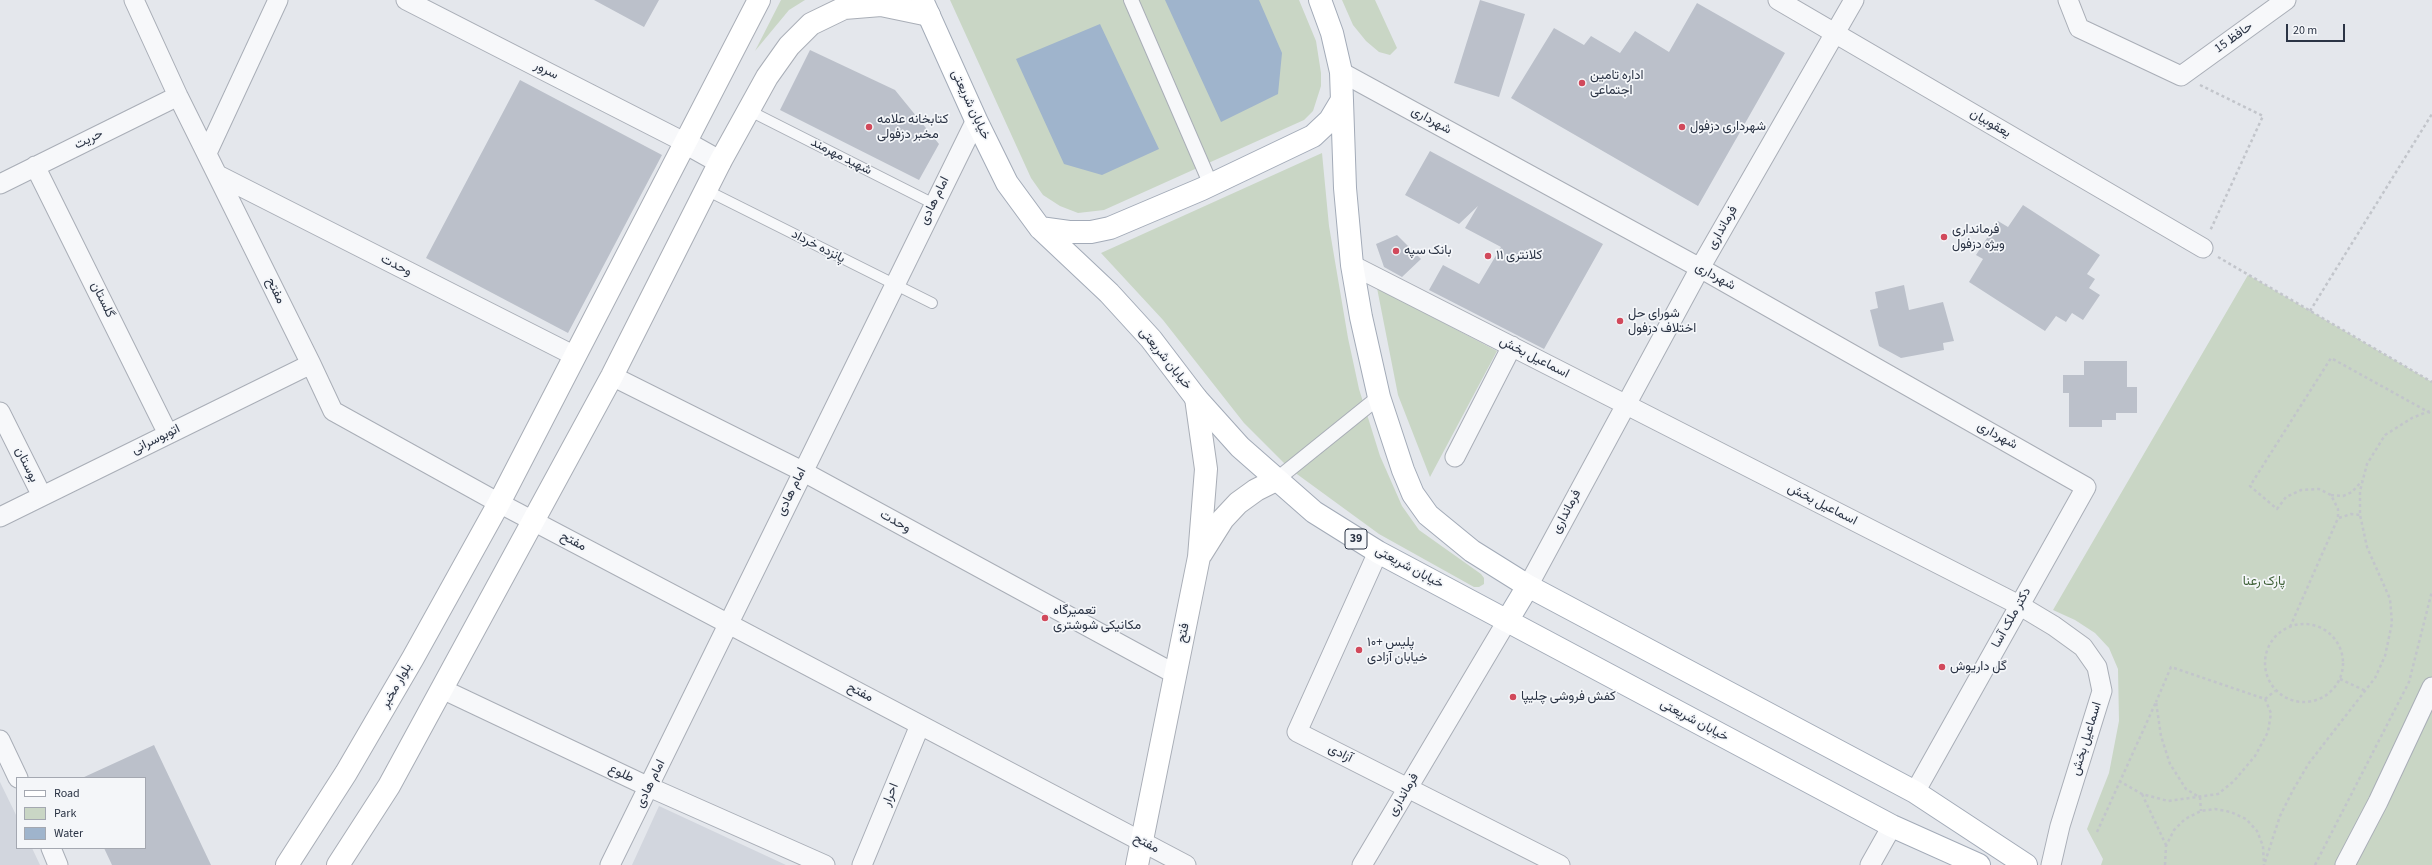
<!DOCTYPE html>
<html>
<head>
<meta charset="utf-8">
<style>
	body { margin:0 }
	#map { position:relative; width:2432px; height:865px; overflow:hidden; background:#e4e7ec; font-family:"Source Sans 3",sans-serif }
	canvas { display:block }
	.legend { position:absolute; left:16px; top:777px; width:130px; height:72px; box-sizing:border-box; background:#f4f6f9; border:1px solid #a4a8b1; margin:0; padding:5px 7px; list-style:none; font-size:12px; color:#2b3445 }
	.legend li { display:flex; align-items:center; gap:8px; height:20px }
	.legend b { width:20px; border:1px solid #a4a8b1 }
	.scale { position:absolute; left:2286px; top:24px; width:59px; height:18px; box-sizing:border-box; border:2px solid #2b3445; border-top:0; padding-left:5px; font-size:12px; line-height:14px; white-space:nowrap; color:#2b3445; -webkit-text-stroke:3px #f4f6f9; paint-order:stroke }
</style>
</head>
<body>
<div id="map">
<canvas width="2432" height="865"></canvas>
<ul class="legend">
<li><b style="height:5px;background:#fff"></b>Road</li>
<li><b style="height:11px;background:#c9d6c5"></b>Park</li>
<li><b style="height:11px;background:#9fb4cc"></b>Water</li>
</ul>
<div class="scale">20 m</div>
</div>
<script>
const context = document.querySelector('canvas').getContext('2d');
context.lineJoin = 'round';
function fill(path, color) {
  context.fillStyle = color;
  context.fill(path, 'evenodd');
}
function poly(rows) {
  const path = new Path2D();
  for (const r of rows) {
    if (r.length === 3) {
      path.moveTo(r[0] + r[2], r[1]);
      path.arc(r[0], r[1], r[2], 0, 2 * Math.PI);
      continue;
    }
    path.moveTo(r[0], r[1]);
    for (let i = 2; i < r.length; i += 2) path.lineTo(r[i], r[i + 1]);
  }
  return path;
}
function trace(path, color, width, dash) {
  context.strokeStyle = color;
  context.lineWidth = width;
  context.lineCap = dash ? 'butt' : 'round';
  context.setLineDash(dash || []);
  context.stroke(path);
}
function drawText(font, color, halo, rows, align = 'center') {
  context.font = font + ' "Source Sans 3",Vazirmatn,sans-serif';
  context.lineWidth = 3.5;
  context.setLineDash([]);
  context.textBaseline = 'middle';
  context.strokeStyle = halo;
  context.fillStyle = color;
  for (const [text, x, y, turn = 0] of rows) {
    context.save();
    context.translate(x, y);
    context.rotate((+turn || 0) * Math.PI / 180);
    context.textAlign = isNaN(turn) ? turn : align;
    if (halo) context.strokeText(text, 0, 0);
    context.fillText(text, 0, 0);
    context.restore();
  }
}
fill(poly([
	[0,782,17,817,17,848,32,848,40,865,0,865],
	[659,806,786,865,632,865]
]), '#d2d6de');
fill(poly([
	[781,0,805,0,789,10,755,51],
	[950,0,1299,0,1316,41,1321,73,1321,86,1313,111,1304,120,1104,210,1078,213,1060,206,1043,195,1031,178],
	[1342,0,1375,0,1397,48,1390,55,1379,52,1366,41,1353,25],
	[1322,153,1329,226,1348,338,1359,389,1380,456,1402,506,1419,530,1481,574,1484,578,1484,584,1479,587,1474,587,1379,534,1290,469,1244,423,1163,320,1101,253],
	[2248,275,2432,382,2432,865,2101,865,2103,859,2087,829,2109,773,2119,721,2118,669,2109,648,2095,633,2075,620,2053,610],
	[1377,288,1497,351,1430,477,1398,395]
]), '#c9d6c5');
fill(poly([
	[1165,0,1259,0,1282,53,1278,94,1221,122],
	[1100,24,1159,149,1102,175,1064,164,1016,59]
]), '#9fb4cc');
fill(poly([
	[594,0,659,0,644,27],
	[1480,0,1525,14,1499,97,1454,83],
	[1697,3,1785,53,1698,206,1511,98,1554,28,1584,45,1591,36,1620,53,1635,31,1669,52],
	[810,50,895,90,939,144,919,180,780,110],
	[520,80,662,155,568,333,426,258],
	[1430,151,1603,244,1544,349,1429,290,1443,265,1479,284,1501,247,1465,228,1478,206,1459,224,1405,195],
	[2023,205,2100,255,2087,274,2095,279,2089,288,2100,295,2083,320,2072,313,2066,322,2056,316,2045,331,1969,282,1983,259,1976,255,1998,221,2008,227],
	[1397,235,1421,259,1402,277,1384,267,1376,244],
	[1904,285,1909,310,1943,302,1954,341,1943,343,1944,350,1901,358,1879,346,1870,310,1878,308,1875,292],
	[2084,361,2127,361,2127,387,2137,387,2137,413,2116,413,2116,420,2102,420,2102,427,2069,427,2069,393,2063,393,2063,375,2084,375],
	[154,745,211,865,112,865,104,848,145,848,145,778,82,778]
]), '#bbc0ca');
const service = poly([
	[748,110,934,204],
	[706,190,932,303]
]);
const pedestrian = poly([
	[1131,0,1211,185],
	[1276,480,1379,397]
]);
const minor = poly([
	[134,0,178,96,311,364,333,411,499,503,1186,865],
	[406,0,686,143],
	[1778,0,2203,248],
	[2068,0,2079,28,2181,76,2286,0],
	[1341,72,1700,268,2086,487,1915,792],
	[207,153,278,0],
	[35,166,168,434],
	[218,175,575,356],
	[0,184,178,96],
	[1352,265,2019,605,2054,626,2083,647,2097,667,2102,691,2060,826,2051,865],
	[612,376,802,471,1175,674],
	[0,412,42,496],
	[1455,457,1512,346],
	[0,517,311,364],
	[1378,552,1297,732,1560,865],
	[1528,586,1700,268,1854,0],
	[442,689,649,787,825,865],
	[0,740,18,778],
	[51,848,58,865],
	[610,865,976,120],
	[862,865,920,725],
	[1362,865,1507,621],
	[1870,865,1892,826],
	[2345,865,2378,802,2432,687]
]);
const tertiary = poly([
	[686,143,720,162]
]);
const secondary = poly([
	[1201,554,1223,519,1238,503,1256,490,1276,480],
	[287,865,346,773,413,658,499,503,759,0],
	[338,865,389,786,612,376,720,162,767,77,789,46,811,24,844,8,881,5,929,15],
	[1137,865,1199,557,1206,469,1196,398]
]);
const primary = poly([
	[922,0,976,120,1007,183,1040,228,1109,293,1151,339,1196,398,1240,447,1314,512,1378,552,1892,826,1979,865],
	[1320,0,1332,33,1341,72,1345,188,1352,265,1361,317,1379,397,1403,470,1413,494,1428,515,1472,551,1528,586,1915,792,2026,865],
	[1040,228,1069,232,1091,232,1110,228,1202,189,1313,136,1330,120,1342,100],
	[1507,621,1528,586]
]);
trace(service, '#a9aeb7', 12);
trace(pedestrian, '#a9aeb7', 16);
trace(minor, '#a9aeb7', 21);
trace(tertiary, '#a9aeb7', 24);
trace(secondary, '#a9aeb7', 24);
trace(primary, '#a3abb8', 24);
trace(poly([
	[2200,85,2263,116,2210,231],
	[2218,257,2432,382],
	[2310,311,2432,114],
	[2331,495,2343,496,2352,492,2362,481],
	[2339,518,2351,514,2360,515],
	[2304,663,39],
	[2290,627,2338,518,2338,509,2331,495,2319,489,2301,490,2286,497,2277,509,2250,486,2331,358,2432,414],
	[2340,679,2366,691],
	[2265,699,2275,691],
	[2119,781,2142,794,2168,801,2218,794,2234,781,2255,756,2268,732,2271,713,2265,699,2171,667,2156,702],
	[2142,794,2166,845],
	[2200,797,2201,811],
	[2097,832,2156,702,2161,736,2170,764,2186,789,2199,797],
	[2265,862,2280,816,2293,790,2309,763,2375,678,2385,656,2392,623,2390,599,2367,547,2360,515,2360,491,2367,464,2385,435,2412,418,2432,410],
	[2165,865,2166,846,2174,830,2185,819,2201,811,2215,809,2231,812,2246,819,2257,831,2263,846,2264,865],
	[2315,865,2409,682,2432,591]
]), '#c2c5cb', 2.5, [3, 3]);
trace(service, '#f7f8fa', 10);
trace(pedestrian, '#f7f8fa', 14);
trace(minor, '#f7f8fa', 19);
trace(tertiary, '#f7f8fa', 22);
trace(secondary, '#fff', 22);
trace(primary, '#fff', 22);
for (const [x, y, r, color] of [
	[1582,83,4,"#d1495b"],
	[869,127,4,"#d1495b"],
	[1682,127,4,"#d1495b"],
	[1944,237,4,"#d1495b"],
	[1396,251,4,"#d1495b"],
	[1488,256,4,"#d1495b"],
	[1620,321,4,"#d1495b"],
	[1045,618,4,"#d1495b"],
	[1359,650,4,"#d1495b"],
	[1942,667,4,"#d1495b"],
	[1513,697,4,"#d1495b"]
]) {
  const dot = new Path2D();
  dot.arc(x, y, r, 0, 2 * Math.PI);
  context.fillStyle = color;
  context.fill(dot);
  trace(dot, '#f4f6f9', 1.5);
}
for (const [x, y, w] of [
	[1356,539,22]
]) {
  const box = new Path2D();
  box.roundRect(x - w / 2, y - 10, w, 20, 3);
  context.fillStyle = '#f4f6f9';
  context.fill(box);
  trace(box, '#2b3445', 1);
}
drawText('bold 12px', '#2b3445', null, [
	["39",1356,539]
]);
drawText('13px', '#2b3445', '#f4f6f9', [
	["حافظ 15",2234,38,-36],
	["سرور",546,71,27],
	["خیابان شریعتی",970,105,65],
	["شهرداری",1431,121,29],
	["یعقوبیان",1990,124,30],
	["حریت",89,140,-26],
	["شهید مهرمند",841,157,27],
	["امام هادی",935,201,-64],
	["فرمانداری",1723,228,-60],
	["پانزده خرداد",818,247,27],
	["وحدت",396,266,27],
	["شهرداری",1715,277,29],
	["مفتح",275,291,64],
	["گلستان",102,300,64],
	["اسماعیل بخش",1534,358,27],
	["خیابان شریعتی",1165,359,51],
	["شهرداری",1997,436,29],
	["اتوبوسرانی",156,440,-26],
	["بوستان",26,465,64],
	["امام هادی",792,492,-64],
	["اسماعیل بخش",1822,505,27],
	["فرمانداری",1567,512,-62],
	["وحدت",895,522,29],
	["مفتح",573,542,28],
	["خیابان شریعتی",1409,568,28],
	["دکتر ملک آسا",2012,618,-61],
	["فتح",1184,633,-78],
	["بلوار مخبر",397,686,-60],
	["مفتح",860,693,28],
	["خیابان شریعتی",1694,721,28],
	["اسماعیل بخش",2087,739,-73],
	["آزادی",1340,754,27],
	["طلوع",621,774,25],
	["امام هادی",651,784,-64],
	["احرار",891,795,-68],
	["فرمانداری",1404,795,-59],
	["مفتح",1146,844,28]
]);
drawText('13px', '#2b3445', '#f4f6f9', [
	["اداره تامین",1590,76],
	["اجتماعی",1590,91],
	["کتابخانه علامه",877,120],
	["مخبر دزفولی",877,135],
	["شهرداری دزفول",1690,127],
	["فرمانداری",1952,230],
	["ویژه دزفول",1952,245],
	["بانک سپه",1404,251],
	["کلانتری ۱۱",1496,256],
	["شورای حل",1628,314],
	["اختلاف دزفول",1628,329],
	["تعمیرگاه",1053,611],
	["مکانیکی شوشتری",1053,626],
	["پلیس +۱۰",1367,643],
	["خیابان آزادی",1367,658],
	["گل داریوش",1950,667],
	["کفش فروشی چلیپا",1521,697]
], 'left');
drawText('13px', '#3f6138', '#f4f6f9', [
	["پارک رعنا",2264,582]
]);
</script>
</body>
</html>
